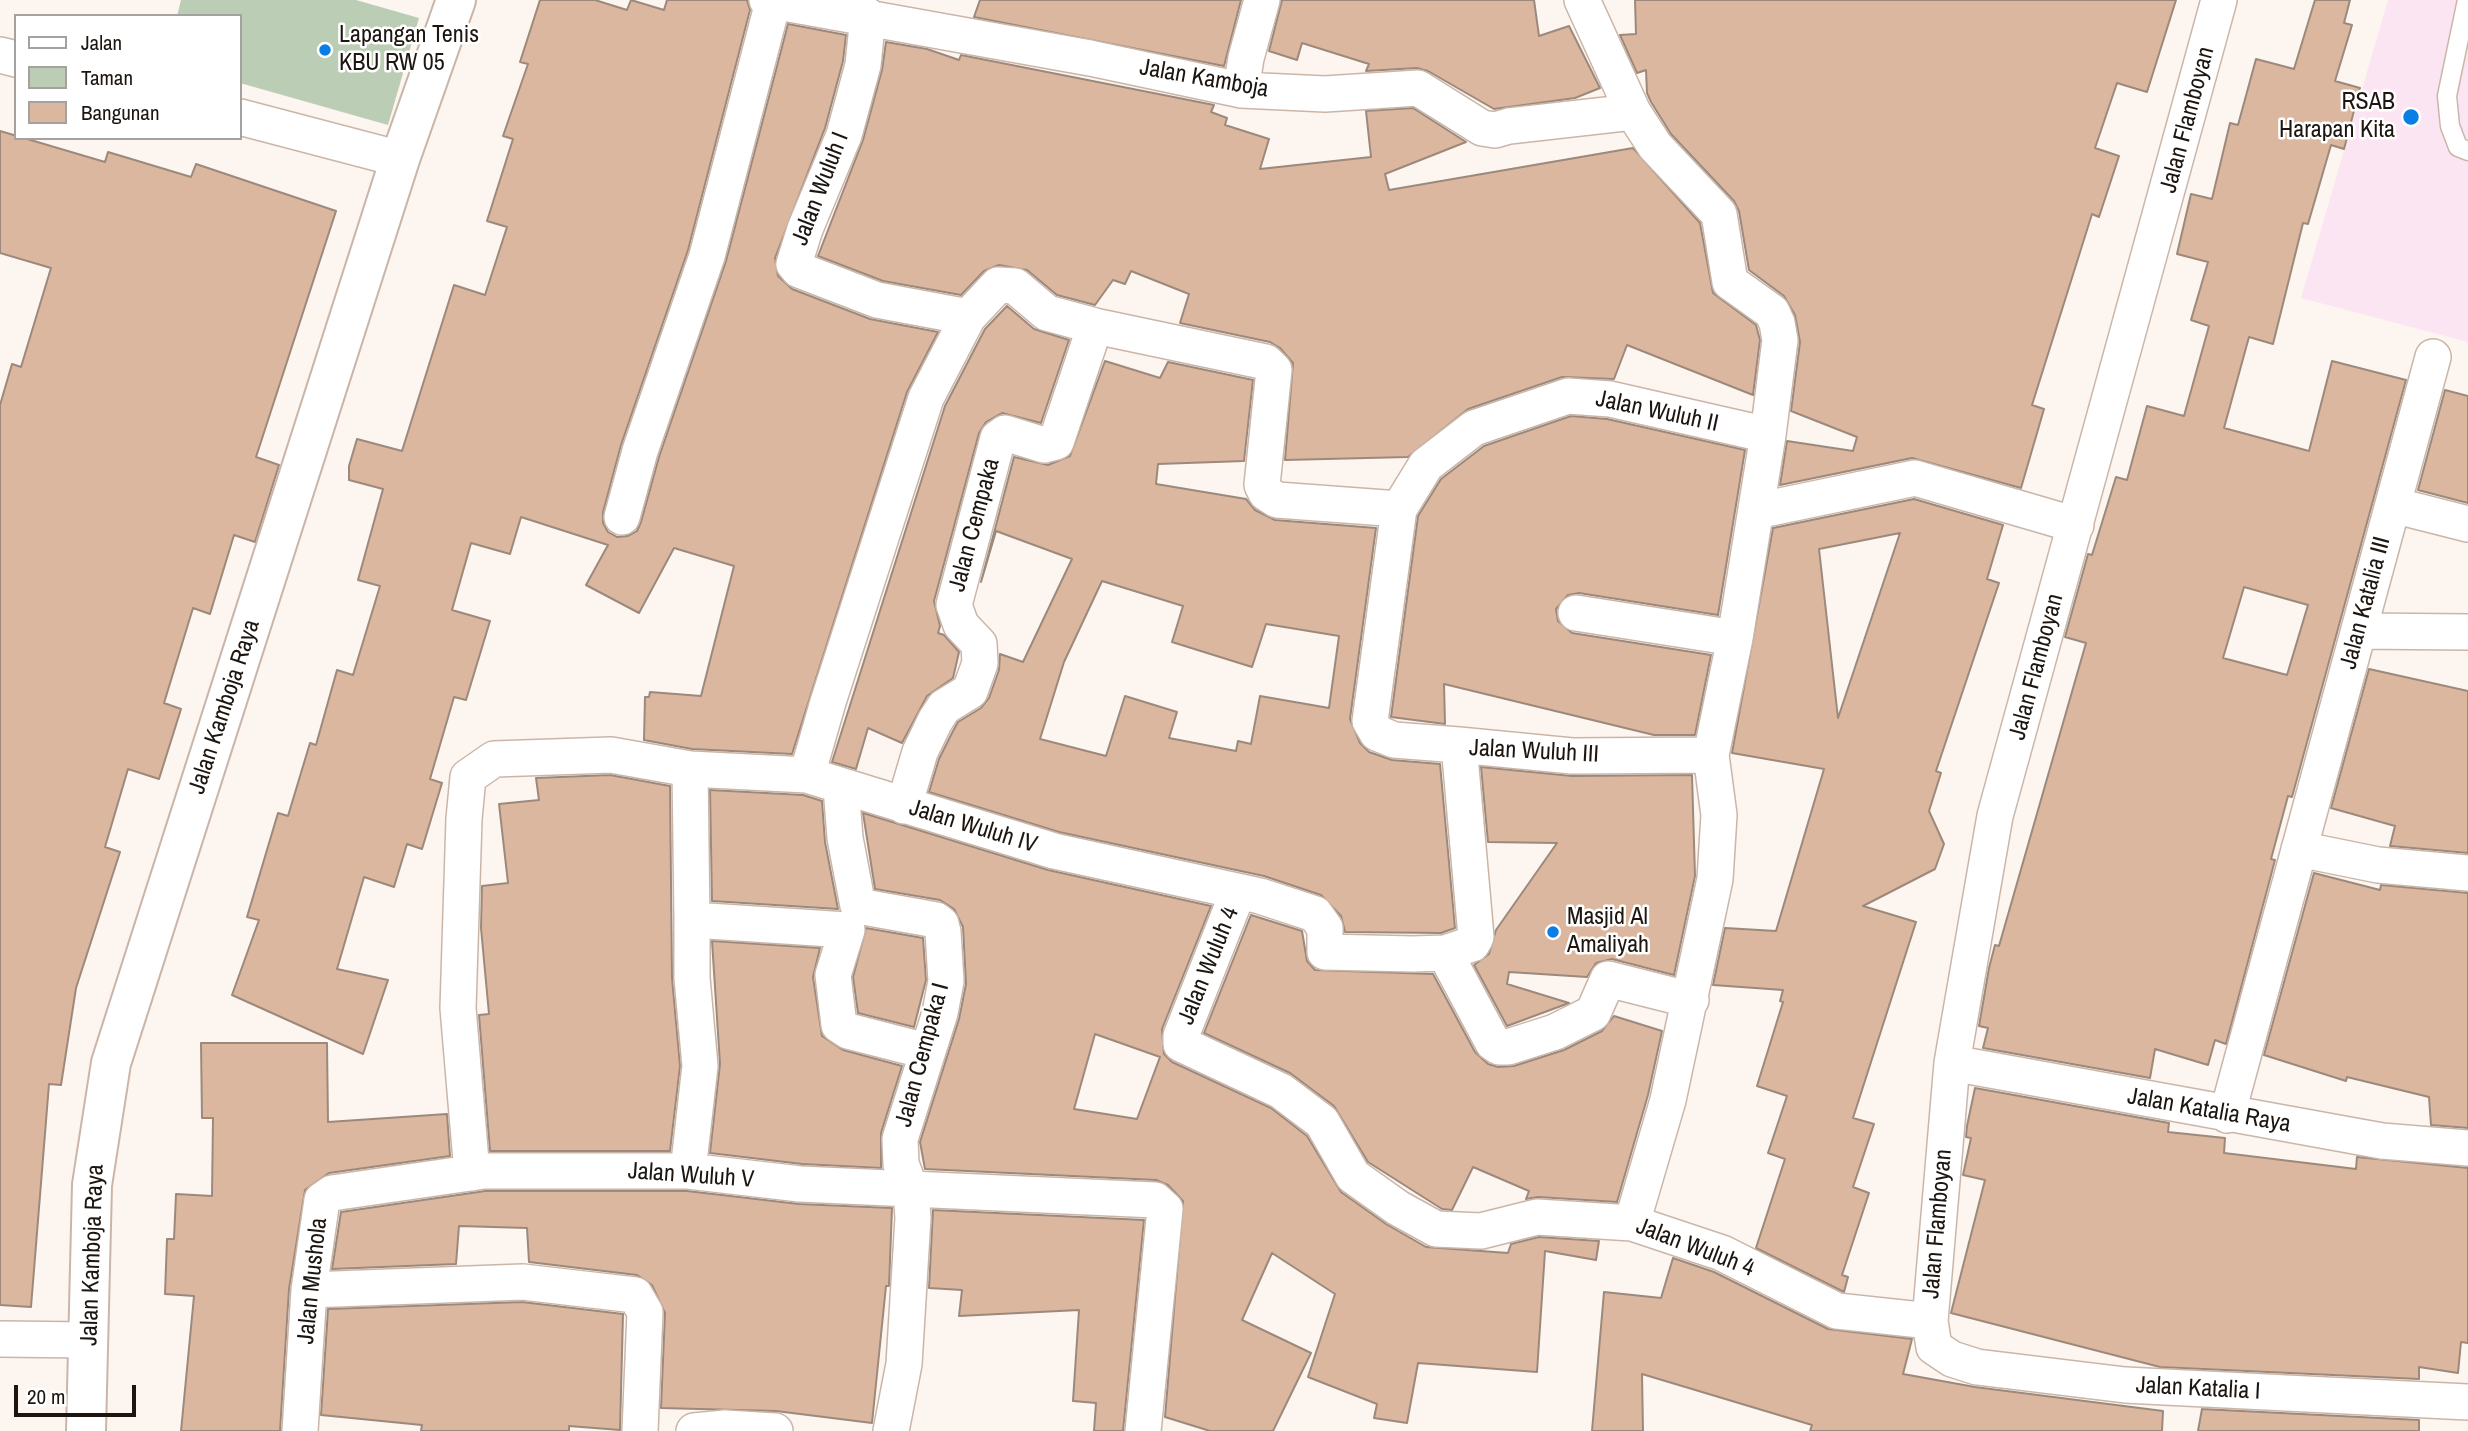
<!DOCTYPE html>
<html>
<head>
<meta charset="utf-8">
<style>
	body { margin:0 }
	#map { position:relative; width:2468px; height:1431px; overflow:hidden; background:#fdf5ef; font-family:"Archivo Narrow",sans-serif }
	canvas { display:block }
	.legend { position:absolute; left:14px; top:14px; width:228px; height:126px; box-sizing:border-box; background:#fff; border:2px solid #a4a19f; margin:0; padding:9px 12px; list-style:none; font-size:21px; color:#1c1510 }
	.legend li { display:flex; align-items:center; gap:14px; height:35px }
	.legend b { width:35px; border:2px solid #a4a19f }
	.scale { position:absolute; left:14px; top:1385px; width:122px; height:32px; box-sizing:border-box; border:4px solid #1c1510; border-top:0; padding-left:9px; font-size:21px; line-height:24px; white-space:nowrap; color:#1c1510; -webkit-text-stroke:5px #fff; paint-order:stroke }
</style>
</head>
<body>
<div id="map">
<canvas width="2468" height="1431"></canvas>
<ul class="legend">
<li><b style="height:9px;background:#fff"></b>Jalan</li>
<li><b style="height:19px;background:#bccdb5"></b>Taman</li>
<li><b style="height:19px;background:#dcb79f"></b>Bangunan</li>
</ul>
<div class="scale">20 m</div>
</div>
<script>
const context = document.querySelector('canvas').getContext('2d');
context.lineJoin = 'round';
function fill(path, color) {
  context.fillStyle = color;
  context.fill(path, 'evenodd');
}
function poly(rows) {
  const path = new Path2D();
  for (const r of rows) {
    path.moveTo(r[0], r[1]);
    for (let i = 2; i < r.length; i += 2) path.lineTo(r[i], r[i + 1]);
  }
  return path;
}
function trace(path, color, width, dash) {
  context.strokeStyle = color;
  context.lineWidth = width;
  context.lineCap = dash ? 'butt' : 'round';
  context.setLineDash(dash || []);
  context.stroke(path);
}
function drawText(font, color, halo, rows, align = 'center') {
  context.font = font + ' "Archivo Narrow",sans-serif';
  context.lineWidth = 5;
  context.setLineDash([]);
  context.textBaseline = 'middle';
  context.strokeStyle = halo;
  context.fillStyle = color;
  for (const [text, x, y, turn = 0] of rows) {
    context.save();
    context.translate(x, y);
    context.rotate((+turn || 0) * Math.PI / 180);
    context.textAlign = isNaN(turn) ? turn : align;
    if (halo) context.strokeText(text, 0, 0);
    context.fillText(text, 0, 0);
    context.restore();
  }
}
fill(poly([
	[2388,0,2468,0,2468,342,2301,298]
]), '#fce5f2');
fill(poly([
	[181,0,356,0,419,18,388,125,240,83,240,16,177,16]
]), '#bccdb5');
const building = poly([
	[540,0,595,0,627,10,631,0,664,10,667,0,747,0,750,10,688,250,621,445,603,512,603,523,608,532,617,537,628,536,637,531,641,522,659,457,726,261,788,24,846,35,843,61,825,128,775,258,778,276,792,289,870,319,938,332,907,392,792,754,692,749,644,740,645,697,649,697,650,692,701,696,734,566,674,548,639,613,586,585,608,545,521,517,510,554,471,543,452,610,490,621,466,700,454,697,430,779,442,783,422,849,407,844,394,887,364,877,337,969,388,980,363,1054,232,995,259,920,247,917,278,813,288,816,310,743,316,745,337,670,353,675,380,586,358,580,383,489,349,480,349,466,357,439,402,451,454,285,485,295,507,227,487,221,513,139,503,136,528,64,520,62,540,0],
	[980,0,1241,0,1224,66,974,17,980,0],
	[1282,0,1534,0,1539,36,1569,26,1600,88,1575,98,1494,109,1428,71,1417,68,1366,71,1369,64,1302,43,1297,60,1269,51,1282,0],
	[1635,0,2176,0,2147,92,2117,83,2095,148,2119,156,2099,217,2092,214,2032,405,2044,409,2021,488,1912,458,1780,485,1787,441,1853,451,1857,437,1791,411,1800,342,1795,315,1784,296,1749,270,1739,211,1734,201,1671,134,1651,102,1647,93,1646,70,1637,73,1620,35,1636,34,1635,0],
	[2315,0,2350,0,2344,23,2352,25,2335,81,2360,88,2344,149,2331,145,2308,224,2303,223,2273,344,2249,337,2224,428,2309,451,2332,361,2406,380,2292,797,2288,796,2271,859,2275,860,2226,1044,2215,1040,2208,1065,2155,1049,2150,1078,1983,1048,1988,1028,1979,1026,1989,968,1995,945,1999,946,2086,643,2065,637,2088,554,2092,555,2116,477,2127,480,2147,406,2184,416,2209,326,2191,320,2208,262,2177,254,2191,194,2212,199,2230,123,2238,125,2256,59,2294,69,2315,0],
	[2244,587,2308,605,2287,675,2223,658,2244,587],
	[886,42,927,49,959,60,961,55,1214,105,1211,112,1227,118,1225,125,1269,139,1260,169,1371,157,1366,111,1413,108,1466,142,1385,174,1389,190,1633,148,1700,223,1713,293,1756,325,1760,340,1753,395,1627,345,1614,379,1562,377,1468,409,1408,457,1285,460,1293,363,1280,348,1270,342,1180,323,1189,294,1131,271,1125,284,1113,280,1095,305,1057,295,1027,270,999,265,984,271,961,295,883,281,818,256,863,140,882,70,886,42],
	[0,131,105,162,108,152,191,177,196,164,336,211,256,457,279,465,255,542,234,535,210,614,193,608,164,703,181,709,159,779,128,769,105,847,120,852,76,988,61,1085,49,1084,31,1307,0,1305,0,405,12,364,21,367,51,268,0,253,0,131],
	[1007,306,1034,329,1069,340,1041,423,1002,413,986,422,979,433,934,601,940,626,938,633,944,635,959,652,953,678,927,696,902,743,868,728,856,769,832,762,945,406,985,329,1007,306],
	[1105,361,1160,378,1168,362,1253,380,1244,461,1158,464,1156,484,1246,499,1255,510,1275,520,1376,528,1350,719,1360,743,1369,752,1392,760,1440,764,1455,928,1441,933,1345,932,1341,916,1321,895,1264,876,1059,832,929,792,939,759,953,731,958,722,981,708,989,698,999,670,1000,654,1023,662,1072,559,996,531,981,582,1014,457,1048,465,1070,456,1105,361],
	[1102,581,1183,606,1172,642,1252,667,1266,624,1339,636,1329,708,1260,696,1251,744,1238,741,1236,751,1169,738,1177,712,1125,696,1106,756,1040,739,1064,662,1102,581],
	[2445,390,2468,396,2468,503,2418,490,2445,390],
	[1571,416,1607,419,1745,450,1718,615,1579,593,1568,595,1556,609,1558,621,1572,633,1711,655,1695,735,1654,735,1444,684,1445,724,1391,717,1418,516,1441,479,1484,446,1571,416],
	[1914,499,2003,525,1987,579,1999,583,1936,771,1941,773,1929,811,1944,844,1935,869,1863,906,1916,922,1853,1118,1874,1124,1853,1187,1869,1193,1842,1275,1848,1277,1844,1292,1756,1248,1785,1159,1768,1153,1787,1096,1757,1086,1783,1002,1780,1001,1783,990,1713,985,1725,928,1776,931,1824,769,1732,753,1773,528,1914,499],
	[1900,533,1838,718,1819,549,1900,533],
	[2369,669,2468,691,2468,853,2390,846,2395,826,2331,808,2369,669],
	[1481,767,1572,776,1692,775,1695,876,1674,975,1612,959,1596,963,1587,977,1509,972,1507,984,1569,1003,1507,1026,1474,965,1489,954,1496,930,1557,843,1488,842,1481,767],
	[610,775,670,786,672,978,680,1066,670,1151,490,1151,479,1015,489,1014,481,928,482,886,508,883,499,804,539,800,536,778,610,775],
	[710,790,803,795,822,801,825,842,838,909,712,901,710,790],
	[863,813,1048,870,1211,906,1162,1029,1164,1054,1172,1062,1271,1108,1307,1136,1341,1192,1386,1224,1426,1247,1508,1253,1511,1244,1539,1237,1599,1241,1596,1260,1545,1251,1537,1372,1418,1363,1407,1423,1374,1418,1377,1404,1308,1377,1335,1294,1272,1253,1242,1320,1311,1353,1273,1431,1210,1431,1165,1417,1183,1201,1168,1185,1156,1180,925,1169,920,1142,959,1019,966,984,963,927,954,909,940,900,875,889,863,813],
	[1095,1034,1160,1057,1137,1119,1074,1109,1095,1034],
	[2314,873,2380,890,2381,885,2468,893,2468,1128,2431,1125,2429,1097,2347,1077,2346,1081,2264,1055,2314,873],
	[1251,915,1302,931,1307,961,1315,970,1433,974,1475,1052,1488,1064,1498,1067,1514,1066,1564,1050,1602,1031,1614,1016,1662,1031,1648,1095,1617,1202,1538,1197,1526,1199,1529,1191,1473,1167,1452,1210,1442,1209,1368,1162,1334,1106,1290,1073,1204,1033,1251,915],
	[866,928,923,938,926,980,914,1027,858,1013,853,977,866,928],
	[712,941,820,948,813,977,822,1036,843,1050,902,1066,881,1133,881,1168,802,1164,710,1153,720,1064,712,941],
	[201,1043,327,1043,328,1122,447,1114,450,1156,329,1173,305,1190,289,1289,280,1431,181,1431,194,1296,165,1294,167,1239,174,1239,176,1194,212,1196,213,1118,202,1118,201,1043],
	[1975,1088,2169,1123,2168,1132,2225,1138,2224,1153,2356,1169,2357,1157,2468,1168,2468,1343,2461,1342,2458,1373,2419,1367,2419,1379,2160,1367,1951,1313,1985,1180,1963,1175,1971,1138,1966,1137,1967,1126,1975,1088],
	[485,1191,687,1191,799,1204,892,1208,889,1286,886,1286,872,1423,776,1411,661,1408,665,1313,652,1285,637,1275,529,1262,527,1228,459,1226,456,1264,332,1269,341,1212,485,1191],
	[933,1210,1144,1220,1123,1431,1094,1431,1096,1403,1073,1401,1079,1310,959,1316,962,1290,929,1288,933,1210],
	[1673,1258,1714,1272,1828,1329,1912,1339,1903,1374,1975,1387,2163,1411,2162,1431,1810,1431,1812,1425,1642,1374,1643,1431,1592,1431,1604,1292,1661,1298,1673,1258],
	[522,1302,623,1314,620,1430,569,1426,569,1431,421,1431,422,1425,321,1415,328,1309,522,1302],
	[2202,1409,2419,1420,2419,1431,2198,1431,2202,1409]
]);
fill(building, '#dcb79f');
trace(building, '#9c897c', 2);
const service = poly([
	[2467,0,2447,96,2450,126,2458,147,2468,151]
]);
const minor = poly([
	[767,0,1090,58,1241,90,1325,94,1418,88,1482,128,1495,130,1509,126,1633,112],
	[1582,0,1633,112,1655,146,1719,214,1730,282,1772,312,1777,323,1780,340,1768,435],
	[2219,0,1995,816,1952,1063,1930,1321,1934,1347,1952,1359,1977,1367,2125,1385,2468,1402],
	[868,16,863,65,844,135,805,229,794,264,799,270,877,300,968,317],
	[0,55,16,59],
	[1241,90,1246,58,1262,0],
	[240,117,400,159],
	[2393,505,2468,524],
	[1756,511,1915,478,2076,525],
	[622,517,640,451,707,256,773,2],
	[1576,613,1735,638],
	[2359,631,2468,632],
	[1459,745,1394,740,1377,733,1370,721,1399,509,1426,465,1474,428,1568,396,1610,399,1768,435,1735,638,1711,755,1719,815,1715,879,1668,1100,1632,1223],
	[690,769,692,920,847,930,833,975,839,1025,848,1031,926,1051],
	[807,775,828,702,926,398,968,317,998,285,1015,286,1047,313,1095,326,1266,362,1274,370,1262,485,1266,493,1277,500,1399,509],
	[841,787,845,838,858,906,936,920,941,924,943,932,946,981,940,1013,900,1139,901,1164,911,1190,913,1218,904,1364,891,1431],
	[904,806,920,752,935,721,944,707,970,691,980,663,979,644,961,625,954,605,998,438,1005,433,1044,445,1056,442,1095,326],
	[2299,849,2378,865,2468,873],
	[1238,892,1181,1036,1181,1044,1281,1091,1322,1122,1353,1176,1398,1208,1436,1229,1481,1231,1537,1217,1632,1223,1722,1253,1837,1311,1930,1321],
	[1445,953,1493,1043,1499,1047,1508,1047,1555,1032,1593,1013,1608,979,1691,1000],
	[1952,1063,2382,1141,2468,1148],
	[2227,1115,2433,357],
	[688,1171,700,1066,692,978,692,920],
	[472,1173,458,1008,464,819,468,777,494,759,611,755,690,769,807,775,1054,851,1260,896,1315,914,1325,928,1325,952,1413,954,1445,953,1472,944,1476,937,1459,745,1572,756,1711,755],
	[309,1290,523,1282,635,1295,645,1312,640,1431],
	[0,1339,89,1340],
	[300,1431,309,1290,322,1200,332,1193,484,1171,688,1171,800,1184,1155,1200,1165,1209,1143,1431],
	[694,1431,725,1428,775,1431]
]);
const tertiary = poly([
	[86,1431,92,1185,111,1063,400,159,456,0]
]);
trace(service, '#cab6a9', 21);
trace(minor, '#cab6a9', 38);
trace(tertiary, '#cab6a9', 42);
trace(service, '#fff', 18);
trace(minor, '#fff', 35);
trace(tertiary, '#fff', 38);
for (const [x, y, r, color] of [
	[325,50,7,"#0a7ee5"],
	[2411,117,9,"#0a7ee5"],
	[1553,932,7,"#0a7ee5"]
]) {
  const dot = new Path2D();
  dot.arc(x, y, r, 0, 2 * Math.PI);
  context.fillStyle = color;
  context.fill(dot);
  trace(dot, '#fff', 2.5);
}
drawText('24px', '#1c1510', '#fff', [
	["Lapangan Tenis",339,36],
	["KBU RW 05",339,64],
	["RSAB",2395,103,"right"],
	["Harapan Kita",2395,131,"right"],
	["Masjid Al",1567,918],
	["Amaliyah",1567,946]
], 'left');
drawText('24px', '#1c1510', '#fff', [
	["Jalan Kamboja",1204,79,10],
	["Jalan Flamboyan",2188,120,-75],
	["Jalan Wuluh I",821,189,-69],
	["Jalan Wuluh II",1657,412,12],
	["Jalan Cempaka",975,525,-75],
	["Jalan Katalia III",2366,603,-75],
	["Jalan Flamboyan",2037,667,-75],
	["Jalan Kamboja Raya",225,707,-72],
	["Jalan Wuluh III",1534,752,3],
	["Jalan Wuluh IV",973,827,17],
	["Jalan Wuluh 4",1209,966,-68],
	["Jalan Cempaka I",923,1055,-75],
	["Jalan Katalia Raya",2209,1111,10],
	["Jalan Wuluh V",691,1176,4],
	["Jalan Flamboyan",1938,1224,-85],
	["Jalan Wuluh 4",1695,1248,21],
	["Jalan Kamboja Raya",93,1255,-88],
	["Jalan Mushola",313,1281,-84],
	["Jalan Katalia I",2198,1389,3]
]);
</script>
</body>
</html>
